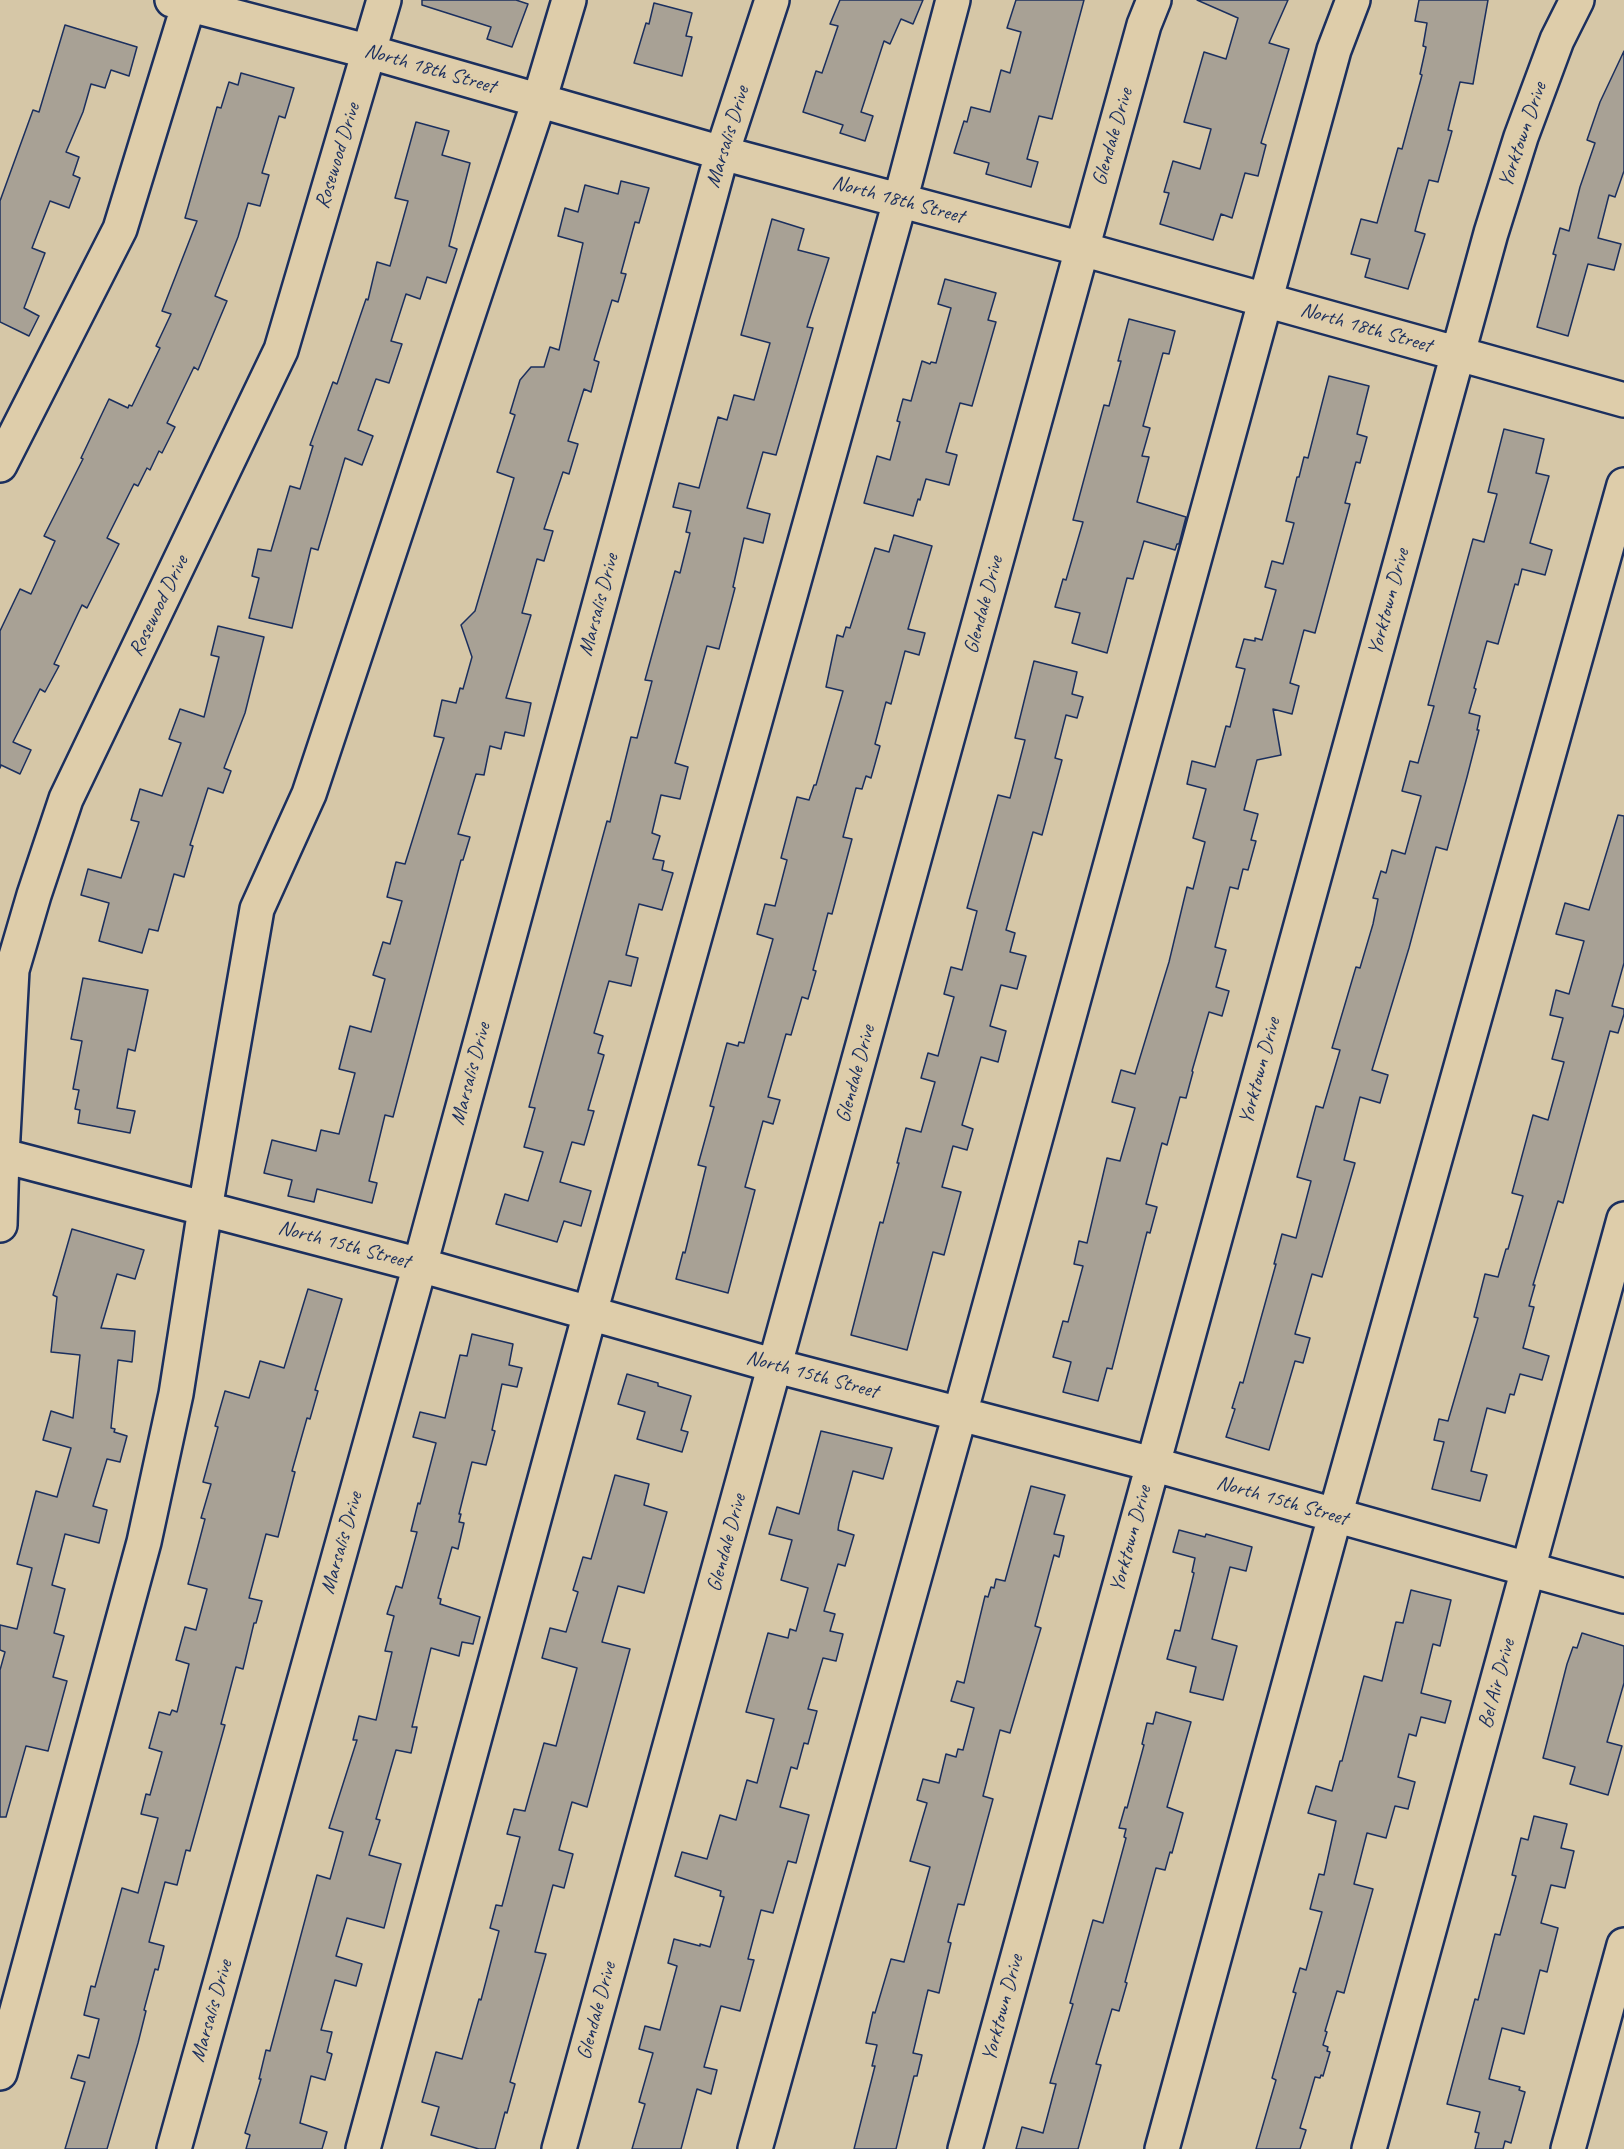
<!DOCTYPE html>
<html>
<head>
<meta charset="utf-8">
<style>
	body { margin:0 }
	canvas { display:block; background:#d6c7a7 }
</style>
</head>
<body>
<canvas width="1624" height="2149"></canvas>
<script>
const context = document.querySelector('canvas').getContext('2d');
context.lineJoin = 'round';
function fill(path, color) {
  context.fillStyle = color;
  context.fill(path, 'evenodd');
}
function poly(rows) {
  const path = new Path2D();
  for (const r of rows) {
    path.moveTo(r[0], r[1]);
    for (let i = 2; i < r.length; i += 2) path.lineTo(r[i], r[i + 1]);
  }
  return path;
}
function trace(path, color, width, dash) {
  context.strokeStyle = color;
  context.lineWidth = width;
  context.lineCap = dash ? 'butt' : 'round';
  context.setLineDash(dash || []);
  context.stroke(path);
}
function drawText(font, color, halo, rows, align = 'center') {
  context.font = font + ' Caveat,sans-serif';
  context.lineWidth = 6;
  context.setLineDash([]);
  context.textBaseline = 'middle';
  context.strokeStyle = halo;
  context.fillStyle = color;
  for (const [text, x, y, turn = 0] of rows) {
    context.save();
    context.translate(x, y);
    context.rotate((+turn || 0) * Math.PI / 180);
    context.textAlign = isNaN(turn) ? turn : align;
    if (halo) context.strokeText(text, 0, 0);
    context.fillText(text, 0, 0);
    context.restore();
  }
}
const building = poly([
	[422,0,516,0,528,4,512,47,487,39,491,27,422,5,422,0],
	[840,0,923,0,913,24,901,19,890,44,884,41,861,112,873,116,865,141,840,133,843,125,803,112,816,71,822,73,838,26,830,24,840,0],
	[1016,0,1084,0,1052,119,1039,116,1027,159,1038,162,1031,187,986,174,989,163,954,153,964,121,967,122,971,107,990,112,1001,70,1010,73,1021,32,1007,28,1016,0],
	[1197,0,1288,0,1269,43,1289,49,1261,143,1266,145,1258,176,1245,173,1232,218,1221,214,1213,240,1160,224,1169,193,1164,192,1173,161,1200,169,1211,129,1184,122,1204,52,1226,59,1238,18,1197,0],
	[1419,0,1488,0,1473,84,1460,82,1448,130,1452,131,1438,182,1429,180,1420,212,1415,231,1425,234,1408,289,1365,277,1370,259,1351,254,1361,219,1377,223,1398,148,1402,149,1422,75,1420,74,1426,47,1423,46,1427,23,1415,21,1419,0],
	[654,3,692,13,686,36,692,37,682,76,634,63,646,23,649,24,654,3],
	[65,25,137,47,129,76,111,70,105,88,91,84,83,112,66,152,79,157,73,175,80,178,69,208,50,201,32,248,45,253,24,308,39,316,29,336,0,322,0,201,33,110,39,112,65,25],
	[1624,51,1624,171,1615,197,1609,195,1598,238,1621,244,1614,270,1588,264,1568,336,1537,327,1556,255,1553,254,1560,228,1569,231,1580,187,1595,143,1587,140,1600,102,1624,51],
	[241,73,294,88,285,118,279,116,262,173,269,175,260,206,248,203,238,237,215,296,227,301,198,370,194,367,167,423,175,427,162,453,159,451,150,470,147,468,138,486,134,484,107,538,119,544,87,608,82,605,54,664,59,666,45,692,40,689,13,742,31,750,20,774,1,765,0,768,0,631,20,589,31,594,55,541,44,536,83,459,81,458,109,399,128,408,129,405,132,406,160,348,156,346,171,314,162,311,197,221,185,218,217,107,221,108,229,82,238,85,241,73],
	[416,122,449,131,442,155,470,163,449,246,457,249,446,283,427,277,420,299,406,294,391,341,402,344,389,383,376,379,358,430,373,436,362,465,345,458,318,550,311,548,292,628,249,618,259,578,252,576,258,549,271,551,290,486,300,489,313,446,310,445,333,382,337,384,366,299,368,300,377,262,390,266,408,201,395,198,416,122],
	[621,181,649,188,639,223,635,222,621,273,626,274,618,302,612,300,594,360,599,362,591,392,584,389,568,441,578,444,569,474,563,472,544,529,553,531,544,561,537,559,522,613,531,615,506,698,531,703,524,736,505,732,501,749,490,746,484,775,476,774,458,834,470,837,463,860,461,860,393,1117,385,1115,369,1181,377,1183,372,1203,317,1189,314,1202,288,1196,292,1180,264,1173,272,1140,316,1151,321,1130,339,1134,355,1073,339,1069,350,1026,371,1032,385,979,373,975,383,942,390,944,402,901,387,897,396,862,405,864,444,738,434,736,442,700,456,703,460,688,463,689,472,657,461,625,475,611,514,478,497,472,515,415,510,413,520,380,531,367,544,367,550,347,559,350,583,243,558,236,565,208,578,212,585,185,618,194,621,181],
	[772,219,804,229,798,250,829,258,807,327,813,328,776,455,763,452,747,508,770,514,763,543,744,538,733,587,735,588,719,649,707,646,675,763,688,767,680,799,661,795,652,833,660,836,653,859,664,861,662,870,673,873,662,910,639,904,626,955,638,958,631,986,609,981,594,1033,603,1036,598,1053,604,1055,588,1110,594,1111,584,1145,572,1142,560,1182,591,1191,581,1226,564,1221,557,1242,496,1224,505,1194,528,1201,543,1152,524,1147,535,1108,529,1107,607,821,610,822,631,737,637,738,652,681,645,680,675,571,680,573,690,533,686,532,691,511,673,507,679,483,699,488,718,417,727,420,734,395,754,400,770,343,741,335,772,219],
	[945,279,996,293,988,320,996,322,972,406,960,403,946,452,957,455,949,485,926,479,920,500,918,499,913,516,864,503,877,456,890,460,900,422,897,421,903,399,911,401,922,361,930,364,931,362,936,363,951,308,938,304,945,279],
	[1129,319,1175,331,1169,354,1163,353,1143,426,1150,428,1142,456,1149,457,1137,502,1186,517,1179,544,1177,544,1175,550,1144,541,1133,579,1127,578,1107,653,1072,643,1080,613,1055,607,1063,579,1066,580,1083,522,1073,520,1104,405,1109,406,1121,361,1118,361,1129,319],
	[1329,376,1369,386,1357,434,1367,437,1360,463,1356,462,1345,503,1350,504,1315,633,1304,630,1290,683,1299,686,1292,714,1273,709,1281,755,1257,760,1244,810,1258,814,1251,840,1256,841,1248,870,1243,869,1238,889,1230,887,1215,947,1226,950,1216,987,1229,991,1222,1016,1209,1012,1192,1071,1193,1072,1186,1098,1180,1097,1167,1145,1162,1143,1146,1204,1157,1207,1150,1233,1147,1232,1112,1369,1107,1368,1098,1401,1063,1392,1071,1362,1053,1357,1063,1321,1068,1322,1083,1266,1074,1264,1079,1241,1087,1243,1107,1158,1120,1161,1135,1108,1112,1102,1121,1070,1135,1074,1169,962,1187,887,1193,889,1205,842,1193,838,1206,789,1187,784,1192,761,1215,767,1226,726,1230,727,1245,669,1236,667,1244,639,1255,641,1255,638,1262,640,1276,590,1265,587,1272,561,1283,564,1294,523,1286,521,1297,477,1299,477,1304,457,1308,458,1329,376],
	[1504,429,1544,439,1536,473,1549,476,1530,543,1552,550,1545,575,1522,569,1518,585,1515,584,1498,644,1487,641,1474,688,1476,689,1469,713,1480,716,1477,730,1479,730,1467,777,1447,850,1436,847,1409,948,1372,1070,1388,1075,1380,1103,1360,1097,1344,1160,1355,1163,1347,1191,1322,1277,1312,1274,1295,1334,1310,1338,1303,1363,1295,1361,1269,1450,1226,1437,1235,1409,1232,1408,1240,1382,1243,1383,1276,1264,1274,1264,1282,1234,1296,1238,1311,1181,1297,1177,1316,1106,1323,1108,1340,1050,1332,1048,1356,967,1360,968,1373,924,1378,899,1373,898,1381,871,1386,873,1392,850,1405,854,1421,796,1402,791,1410,761,1418,763,1434,706,1428,705,1473,539,1484,542,1497,494,1488,492,1504,429],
	[894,535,932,546,908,629,925,633,919,655,905,651,891,704,886,702,875,744,880,746,871,778,866,776,862,789,856,788,843,837,852,839,832,914,828,913,813,970,816,971,808,999,802,997,791,1035,786,1034,768,1097,780,1100,773,1124,763,1121,745,1187,755,1190,728,1293,676,1279,683,1252,685,1253,706,1167,698,1165,714,1107,710,1106,727,1043,738,1046,739,1042,744,1043,773,939,757,934,765,904,775,906,787,860,781,858,797,797,809,800,814,785,816,785,843,691,826,687,837,635,843,637,846,627,850,628,875,548,889,552,894,535],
	[218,626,264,637,245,713,224,768,231,771,223,793,208,788,190,845,193,846,184,877,174,874,158,931,149,929,142,953,99,941,109,903,81,895,88,869,121,878,139,822,131,820,140,789,162,796,181,743,169,739,180,709,204,717,219,657,211,655,218,626],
	[1034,661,1077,672,1072,694,1083,697,1077,718,1066,715,1055,758,1062,760,1042,835,1033,832,1006,930,1015,933,1010,952,1026,956,1017,989,1001,985,990,1026,1006,1031,998,1062,981,1057,962,1125,973,1129,967,1150,953,1146,942,1187,961,1192,944,1255,933,1252,907,1350,851,1335,880,1222,883,1223,899,1163,897,1163,906,1128,921,1132,935,1082,921,1078,928,1053,938,1056,954,997,944,994,951,967,962,970,977,911,967,908,998,795,1010,798,1025,740,1015,738,1034,661],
	[1618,815,1624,816,1624,963,1612,1006,1624,1009,1624,1014,1618,1033,1610,1031,1563,1203,1558,1201,1533,1285,1535,1285,1529,1306,1534,1307,1523,1348,1549,1356,1542,1380,1520,1374,1514,1395,1510,1394,1505,1413,1487,1408,1471,1471,1487,1475,1480,1501,1432,1489,1444,1442,1434,1440,1439,1419,1448,1421,1478,1318,1474,1317,1485,1274,1498,1277,1506,1249,1508,1249,1523,1196,1512,1193,1533,1115,1548,1120,1564,1062,1552,1059,1563,1018,1550,1015,1556,990,1569,994,1584,941,1556,934,1565,903,1589,910,1618,815],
	[83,978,148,990,135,1051,128,1049,117,1108,135,1111,130,1133,78,1123,80,1110,75,1109,79,1090,73,1089,82,1041,71,1039,83,978],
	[72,1229,144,1250,135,1279,117,1274,101,1328,135,1331,132,1362,118,1360,111,1428,115,1429,114,1432,127,1436,120,1462,107,1459,93,1506,107,1510,99,1543,65,1534,52,1585,65,1589,54,1633,64,1636,53,1677,67,1681,48,1751,26,1746,6,1817,0,1817,0,1670,5,1652,0,1650,0,1625,17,1629,32,1568,17,1564,36,1491,57,1497,71,1448,43,1440,51,1411,73,1418,80,1355,51,1352,57,1297,53,1295,72,1229],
	[308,1289,342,1299,315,1390,318,1391,310,1419,307,1418,292,1471,295,1472,278,1537,266,1534,249,1598,262,1601,256,1623,254,1623,243,1669,236,1667,221,1724,225,1725,190,1851,186,1850,177,1885,165,1882,149,1942,164,1946,158,1970,155,1969,144,2010,146,2011,138,2043,107,2149,65,2149,85,2082,71,2078,78,2055,89,2058,99,2019,84,2015,91,1986,95,1987,122,1888,138,1893,158,1818,141,1814,146,1794,150,1795,162,1752,149,1748,159,1712,170,1715,172,1710,177,1712,189,1664,176,1660,185,1627,196,1630,207,1589,188,1584,205,1519,201,1518,211,1484,203,1482,218,1427,215,1426,225,1391,249,1398,260,1361,284,1368,308,1289],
	[472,1334,513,1344,509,1365,522,1368,517,1387,502,1384,492,1430,495,1431,486,1465,472,1462,459,1514,461,1514,459,1522,464,1523,458,1549,452,1547,438,1598,441,1599,440,1604,480,1617,473,1644,462,1642,459,1656,431,1648,412,1727,417,1727,411,1753,396,1750,376,1819,380,1820,369,1855,401,1864,396,1882,384,1928,347,1918,336,1956,362,1964,356,1986,335,1980,321,2030,332,2032,327,2052,332,2054,325,2080,311,2076,300,2123,327,2132,322,2149,246,2149,250,2135,245,2133,261,2079,259,2079,266,2050,270,2051,317,1875,330,1879,343,1832,329,1828,357,1740,353,1740,359,1716,376,1720,392,1652,385,1651,394,1616,387,1614,396,1586,402,1588,417,1532,411,1531,418,1503,420,1504,436,1443,413,1437,420,1412,445,1418,460,1355,467,1356,472,1334],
	[627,1374,658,1383,658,1386,691,1396,681,1430,688,1432,682,1452,637,1439,645,1412,618,1404,627,1374],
	[821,1431,892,1448,883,1479,853,1471,839,1523,838,1530,854,1535,845,1566,838,1564,824,1611,835,1614,830,1631,843,1634,836,1661,823,1658,808,1709,817,1711,808,1744,804,1743,797,1769,791,1767,780,1807,809,1815,796,1863,788,1861,773,1913,761,1910,748,1959,754,1960,740,2011,721,2006,704,2067,717,2070,711,2094,697,2089,681,2149,632,2149,645,2104,639,2102,653,2053,639,2049,645,2026,660,2030,677,1966,668,1963,674,1939,700,1946,700,1944,710,1947,724,1897,720,1896,721,1891,675,1876,682,1852,707,1859,720,1815,736,1820,747,1780,757,1783,774,1719,746,1712,768,1633,788,1638,790,1629,796,1631,808,1588,781,1580,792,1540,769,1534,777,1507,799,1514,821,1431],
	[615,1475,649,1484,644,1505,667,1512,644,1593,618,1586,602,1642,630,1649,587,1807,572,1802,559,1850,573,1854,564,1888,553,1885,535,1952,546,1954,510,2082,515,2084,507,2113,505,2112,495,2149,479,2149,431,2135,439,2107,422,2102,436,2052,462,2059,479,1999,481,2000,499,1931,490,1928,496,1905,502,1906,520,1837,507,1834,514,1809,525,1811,544,1743,556,1746,577,1668,542,1658,550,1628,566,1632,578,1592,573,1590,583,1557,591,1559,615,1475],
	[1031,1486,1065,1495,1054,1534,1064,1536,1059,1557,1054,1555,1035,1626,1041,1628,1010,1733,1000,1730,983,1796,993,1799,964,1905,958,1904,948,1942,951,1943,939,1993,928,1990,913,2053,922,2055,917,2076,914,2076,896,2149,854,2149,875,2066,872,2066,877,2045,866,2043,873,2012,875,2013,891,1959,904,1962,930,1867,910,1861,927,1803,917,1800,923,1779,939,1783,946,1754,956,1757,958,1749,963,1750,974,1708,951,1701,957,1681,964,1683,985,1596,988,1597,991,1587,994,1588,996,1579,1005,1581,1031,1486],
	[1179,1530,1205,1537,1206,1534,1252,1547,1246,1571,1230,1567,1212,1639,1237,1646,1223,1700,1190,1692,1196,1667,1167,1659,1175,1630,1180,1631,1194,1573,1192,1572,1195,1558,1173,1552,1179,1530],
	[1411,1590,1451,1600,1440,1646,1433,1644,1421,1693,1451,1701,1445,1723,1421,1717,1416,1736,1409,1734,1398,1777,1415,1782,1408,1809,1395,1806,1386,1838,1367,1833,1354,1884,1373,1889,1344,1993,1337,1991,1325,2031,1327,2032,1323,2045,1328,2047,1327,2051,1330,2052,1323,2076,1321,2075,1320,2078,1315,2077,1306,2108,1300,2128,1306,2130,1300,2149,1256,2149,1276,2080,1272,2078,1296,1993,1293,1992,1300,1968,1306,1970,1322,1912,1310,1909,1319,1874,1324,1875,1336,1821,1308,1813,1316,1786,1332,1791,1340,1761,1342,1761,1364,1676,1382,1681,1396,1622,1403,1623,1411,1590],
	[1582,1633,1624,1646,1624,1683,1607,1742,1622,1746,1608,1795,1570,1784,1575,1767,1543,1758,1567,1664,1573,1647,1577,1648,1582,1633],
	[1156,1712,1191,1722,1167,1807,1183,1813,1172,1853,1170,1852,1165,1870,1156,1868,1125,1982,1127,1983,1119,2011,1112,2009,1096,2064,1101,2065,1078,2149,1016,2149,1022,2127,1043,2133,1056,2084,1050,2083,1073,2004,1070,2003,1093,1920,1103,1923,1126,1838,1124,1837,1126,1829,1119,1828,1125,1807,1127,1808,1144,1745,1142,1744,1147,1723,1153,1724,1156,1712],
	[1534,1816,1567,1824,1561,1848,1574,1851,1565,1888,1551,1885,1541,1923,1558,1928,1547,1972,1540,1970,1524,2034,1502,2028,1489,2079,1520,2087,1519,2090,1525,2092,1511,2143,1505,2141,1503,2149,1475,2149,1479,2133,1475,2132,1480,2112,1447,2104,1475,1999,1478,2000,1495,1934,1500,1935,1516,1876,1512,1875,1521,1838,1528,1840,1534,1816]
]);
fill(building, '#a8a195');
trace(building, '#1b2f5e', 1.5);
const minor = poly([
	[172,0,370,52,722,153,1082,249,1624,400],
	[0,465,120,229,190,0],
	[0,1155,420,1265,776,1366,1152,1464,1624,1596],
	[0,1225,2,1155,12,970,34,895,66,799,281,350,384,0],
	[0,2073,144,1542,176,1394,205,1209,257,909,309,794,539,101,569,0],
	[174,2149,420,1265,722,153,772,0],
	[363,2149,590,1313,900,201,953,0],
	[559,2149,1082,249,1144,25,1154,0],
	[755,2149,960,1414,1334,50,1353,0],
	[965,2149,1491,233,1521,137,1557,40,1577,0],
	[1162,2149,1335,1516,1624,485],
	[1369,2149,1624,1219],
	[1568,2149,1624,1945]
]);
trace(minor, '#1b2f5e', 38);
trace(minor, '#decdaa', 33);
drawText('21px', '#1b2f5e', '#decdaa', [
	["North 18th Street",430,69,16],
	["Yorktown Drive",1523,135,-71],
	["Marsalis Drive",728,137,-73],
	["Glendale Drive",1113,137,-74],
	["Rosewood Drive",338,156,-73],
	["North 18th Street",898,200,15],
	["North 18th Street",1366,328,16],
	["Yorktown Drive",1389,602,-75],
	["Marsalis Drive",599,605,-75],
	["Glendale Drive",984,605,-75],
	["Rosewood Drive",159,606,-64],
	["Yorktown Drive",1260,1071,-75],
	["Marsalis Drive",471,1074,-75],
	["Glendale Drive",856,1074,-75],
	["North 15th Street",344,1245,15],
	["North 15th Street",812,1375,15],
	["North 15th Street",1282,1501,16],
	["Yorktown Drive",1131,1539,-75],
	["Marsalis Drive",342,1543,-74],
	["Glendale Drive",727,1543,-75],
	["Bel Air Drive",1497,1684,-75],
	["Yorktown Drive",1003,2008,-75],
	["Marsalis Drive",212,2011,-74],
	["Glendale Drive",597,2011,-75]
]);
</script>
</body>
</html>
